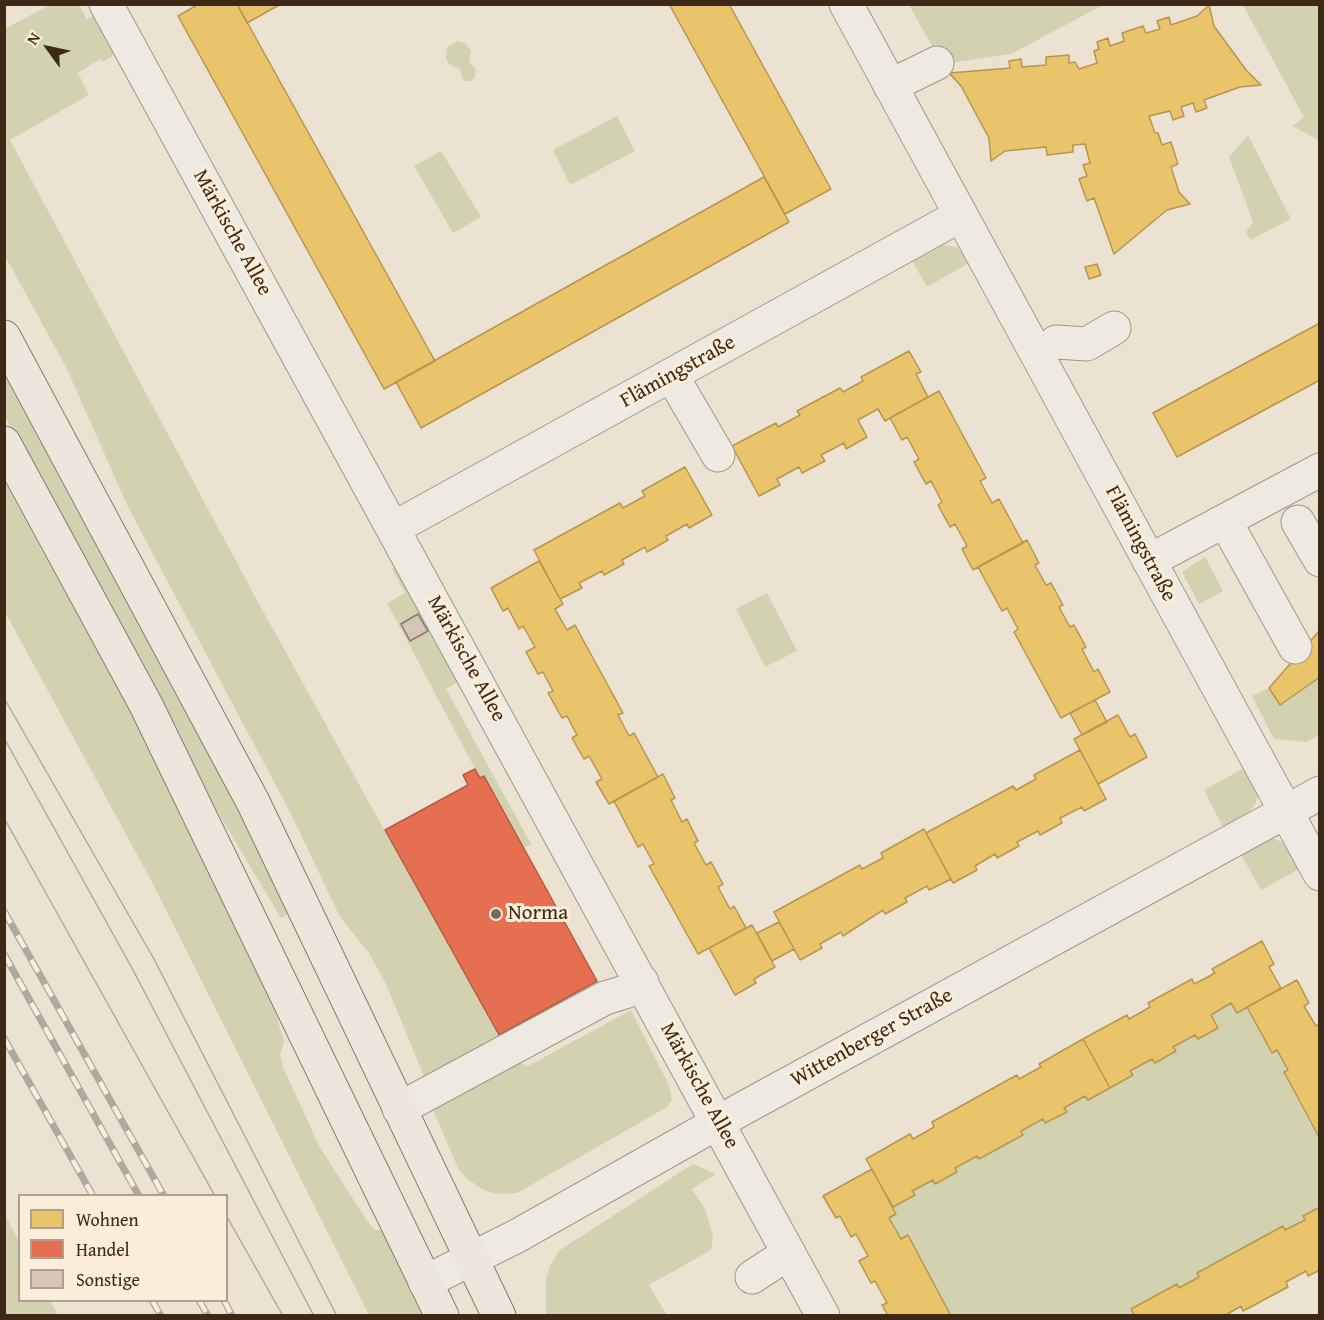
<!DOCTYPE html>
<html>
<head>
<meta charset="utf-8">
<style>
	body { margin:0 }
	#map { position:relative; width:1324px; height:1320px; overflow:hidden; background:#ece2d1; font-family:"Gentium Book Plus",serif }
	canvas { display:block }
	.frame { position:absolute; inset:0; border:6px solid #3e2816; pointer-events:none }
	.legend { position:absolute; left:18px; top:1194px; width:210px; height:108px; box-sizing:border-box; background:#faeeda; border:2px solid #af9f8c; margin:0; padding:8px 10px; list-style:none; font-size:18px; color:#3e2816 }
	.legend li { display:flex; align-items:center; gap:12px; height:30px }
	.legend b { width:30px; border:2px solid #af9f8c }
	.north { position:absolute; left:18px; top:18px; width:60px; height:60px; -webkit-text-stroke:4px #faeeda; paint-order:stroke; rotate:303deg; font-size:16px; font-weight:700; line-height:24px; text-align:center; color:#3e2816 }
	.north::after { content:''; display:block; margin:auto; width:21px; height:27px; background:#3e2816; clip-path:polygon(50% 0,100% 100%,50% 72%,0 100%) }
</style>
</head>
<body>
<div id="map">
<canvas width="1324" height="1320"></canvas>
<div class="frame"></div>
<ul class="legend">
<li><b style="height:16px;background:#e9c46a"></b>Wohnen</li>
<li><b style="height:16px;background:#e76f51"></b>Handel</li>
<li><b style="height:16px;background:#d5c6b9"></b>Sonstige</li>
</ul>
<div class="north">N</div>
</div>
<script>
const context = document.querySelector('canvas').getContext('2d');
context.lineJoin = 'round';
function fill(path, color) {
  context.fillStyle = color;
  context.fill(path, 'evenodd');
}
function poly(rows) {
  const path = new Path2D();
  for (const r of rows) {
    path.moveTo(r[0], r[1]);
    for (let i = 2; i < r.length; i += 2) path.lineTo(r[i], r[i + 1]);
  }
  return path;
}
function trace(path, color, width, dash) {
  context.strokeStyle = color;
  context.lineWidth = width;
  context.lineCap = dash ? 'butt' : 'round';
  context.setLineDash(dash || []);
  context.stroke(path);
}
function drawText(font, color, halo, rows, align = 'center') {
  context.font = font + ' "Gentium Book Plus",serif';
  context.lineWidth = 6;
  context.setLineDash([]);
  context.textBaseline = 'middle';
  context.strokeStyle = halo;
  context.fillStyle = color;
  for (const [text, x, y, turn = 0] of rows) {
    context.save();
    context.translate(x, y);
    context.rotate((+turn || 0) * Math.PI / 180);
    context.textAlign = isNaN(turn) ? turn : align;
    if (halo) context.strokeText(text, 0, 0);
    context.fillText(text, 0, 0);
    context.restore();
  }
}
fill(poly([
	[50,5,79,5,87,19,97,14,119,52,103,62,100,59,78,73,89,95,10,140,258,602,504,1046,425,1079,386,984,369,953,340,917,291,814,128,507,66,367,5,256,4,29],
	[909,5,1103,5,1011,54,942,64],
	[1243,5,1319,5,1319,140,1292,126,1304,117],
	[458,41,466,44,471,51,469,63,476,69,475,77,471,81,463,81,460,68,451,66,446,59,447,47],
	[617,116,635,151,570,185,553,150],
	[1248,135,1291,219,1250,240,1246,232,1253,222,1229,157],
	[441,151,481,217,453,233,414,166],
	[943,245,957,247,971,262,927,287,911,259,934,246],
	[4,370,238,807,290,913,281,918,208,796,5,416],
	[4,480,159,764,272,1000,284,1042,280,1055,283,1067,319,1146,368,1222,375,1230,382,1230,422,1315,369,1315,153,884,5,612],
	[1205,557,1223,591,1199,604,1182,572],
	[398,565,424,611,401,624,410,640,434,628,461,680,446,689,531,844,524,848,484,776,480,778,387,603,405,593,392,569],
	[767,593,797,651,765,667,736,609],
	[1319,677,1319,735,1307,742,1274,739,1252,696,1269,688,1280,705],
	[1248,766,1258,795,1256,803,1245,818,1224,829,1204,790],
	[1264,839,1275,839,1289,846,1303,867,1261,890,1239,851],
	[1231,1003,1237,1013,1247,1007,1272,1053,1277,1050,1288,1070,1284,1073,1319,1139,1319,1207,1304,1216,1305,1220,1285,1230,1283,1226,1197,1273,1199,1277,1179,1288,1176,1284,1132,1308,1135,1315,951,1315,908,1236,901,1239,889,1218,896,1214,893,1207,914,1195,912,1191,933,1180,936,1184,957,1173,955,1168,977,1156,979,1159,1023,1136,1021,1131,1043,1119,1045,1123,1066,1112,1064,1108,1085,1096,1088,1100,1132,1075,1130,1071,1152,1059,1155,1063,1175,1052,1173,1047,1195,1035,1198,1039,1218,1028,1211,1015],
	[631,1010,669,1085,672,1100,667,1107,517,1193,496,1194,482,1189,466,1178,458,1168,430,1103,511,1059,528,1066],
	[693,1164,716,1174,692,1189,706,1211,713,1236,711,1250,649,1285,667,1315,546,1315,546,1280,550,1265,560,1250],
	[5,1214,19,1242,20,1300,50,1301,58,1315,5,1315]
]), '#d2d2b1');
const homes = poly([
	[199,4,237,4,435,361,384,389,178,16,199,4],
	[237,4,281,4,247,23,237,4],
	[669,4,729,4,831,189,785,214,669,4],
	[1209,5,1214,26,1246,70,1261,85,1240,87,1204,100,1207,108,1196,112,1193,103,1181,107,1184,116,1173,120,1170,111,1149,116,1155,133,1158,133,1162,145,1171,142,1178,164,1171,167,1179,192,1190,204,1167,210,1114,254,1094,198,1087,201,1079,179,1087,176,1083,165,1090,163,1085,144,1073,145,1073,152,1047,155,1046,147,1005,151,991,161,989,138,961,86,949,73,1010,68,1009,61,1021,59,1022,67,1046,65,1046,57,1069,55,1069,63,1075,62,1079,69,1097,63,1094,51,1099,49,1097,42,1108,38,1110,46,1124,41,1122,33,1143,26,1146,33,1160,29,1157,21,1169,17,1171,25,1197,16,1209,5],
	[764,177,789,222,421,428,396,382,764,177],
	[1097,264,1101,275,1089,279,1085,267,1097,264],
	[1320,323,1320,380,1177,457,1153,413,1320,323],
	[909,351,921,372,916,374,928,397,885,421,878,409,858,420,867,437,846,449,844,443,821,455,825,461,802,473,799,467,777,479,780,485,759,496,732,446,776,423,778,427,800,415,797,411,840,388,843,392,863,381,861,377,909,351],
	[939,391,986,478,980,481,992,503,999,499,1023,543,973,570,962,549,967,546,955,524,950,527,938,505,942,502,931,481,926,484,914,462,919,459,907,437,902,440,890,418,939,391],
	[685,467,712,515,689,528,687,524,666,536,668,540,647,552,645,547,622,560,624,564,604,575,602,571,579,583,582,588,560,599,534,550,620,503,623,508,645,496,642,491,685,467],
	[1027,540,1039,563,1035,565,1046,585,1051,583,1063,605,1059,607,1070,627,1074,625,1086,647,1082,649,1094,672,1098,669,1110,692,1061,718,1014,632,1018,629,1007,608,1002,611,978,567,1027,540],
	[539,561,563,604,555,609,567,630,575,625,623,713,618,715,629,736,634,733,658,777,609,804,596,782,602,779,589,756,584,759,572,738,577,735,567,716,562,718,548,693,553,691,543,672,538,674,526,652,535,647,523,626,519,629,508,608,503,611,491,588,539,561],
	[1320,630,1320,677,1280,705,1269,688,1320,630],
	[1095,700,1107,722,1082,735,1070,713,1095,700],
	[1118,715,1130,737,1135,734,1147,757,1098,784,1074,739,1118,715],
	[1080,750,1106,799,1084,811,1082,807,1060,818,1062,823,1040,835,1038,831,1017,842,1019,846,997,858,995,854,975,866,977,870,953,883,926,833,1013,786,1016,790,1036,779,1034,775,1080,750],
	[663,774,675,798,671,800,682,822,687,819,698,841,694,843,706,865,711,862,723,884,718,887,730,909,734,906,746,928,698,954,649,866,654,864,643,844,638,847,614,801,663,774],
	[924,829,951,879,929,890,927,886,905,898,907,902,885,914,883,910,843,936,841,932,820,944,822,948,800,960,774,912,860,865,862,869,883,858,881,853,924,829],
	[779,922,794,949,772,961,757,933,779,922],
	[752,925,775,967,754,979,756,983,735,995,709,948,752,925],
	[1262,941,1274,964,1269,967,1281,988,1237,1013,1231,1003,1211,1015,1218,1028,1198,1039,1195,1035,1173,1047,1176,1051,1155,1063,1152,1059,1130,1071,1133,1075,1110,1088,1083,1039,1127,1015,1129,1019,1150,1007,1148,1003,1192,979,1194,984,1206,978,1215,973,1212,969,1262,941],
	[1297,980,1309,1003,1304,1006,1316,1026,1320,1024,1320,1139,1284,1072,1288,1070,1277,1050,1272,1053,1247,1007,1297,980],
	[1083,1039,1110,1088,1088,1100,1085,1096,1064,1108,1067,1112,1045,1123,1043,1119,1021,1131,1023,1135,979,1159,977,1156,955,1168,957,1172,935,1184,933,1180,912,1191,915,1195,893,1207,866,1159,910,1134,913,1139,934,1127,932,1122,1017,1075,1019,1079,1041,1067,1039,1064,1083,1039],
	[872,1169,896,1214,889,1218,901,1239,908,1235,951,1316,888,1316,882,1305,887,1303,875,1281,871,1283,859,1261,868,1256,856,1234,851,1237,840,1216,836,1218,823,1196,872,1169],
	[1320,1207,1320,1270,1308,1276,1306,1271,1286,1282,1288,1287,1243,1311,1241,1306,1224,1316,1135,1316,1131,1309,1177,1284,1179,1288,1199,1277,1197,1273,1283,1226,1285,1230,1305,1220,1303,1216,1320,1207]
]);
fill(homes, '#e9c46a');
trace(homes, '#b69551', 1.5);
const shops = poly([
	[475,769,480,778,484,776,597,981,499,1035,385,830,468,785,463,775,475,769]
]);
fill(shops, '#e76f51');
trace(shops, '#b45a3f', 1.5);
const building = poly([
	[418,614,428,631,410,641,401,624,418,614]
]);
fill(building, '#d5c6b9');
trace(building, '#857c71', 1.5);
const minor = poly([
	[106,4,823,1316],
	[846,4,1320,874],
	[890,86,937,63],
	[1056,342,1087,344,1114,328],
	[672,376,718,455],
	[1225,521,1295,647],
	[1298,522,1320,560],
	[394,528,961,215],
	[1149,561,1320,470],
	[399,1109,605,998,625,992,642,982],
	[752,1277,789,1253],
	[425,1282,517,1236,742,1109,1320,793]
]);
const major = poly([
	[4,337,253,802,499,1316],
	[4,443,146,705,442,1316]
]);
trace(minor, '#9e968a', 35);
trace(major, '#857c71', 35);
trace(minor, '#efeae1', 33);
trace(major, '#ece6dd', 33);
trace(poly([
	[4,698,154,959,337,1316],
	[4,738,133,970,314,1316],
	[4,818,215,1196],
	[226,1215,283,1316]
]), '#afa8a0', 1.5);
const rail = poly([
	[4,911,164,1196],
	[4,954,139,1196],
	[4,1038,93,1196],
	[152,1300,161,1316],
	[199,1300,208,1316],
	[224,1300,232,1316]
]);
trace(rail, '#afa8a0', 7);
trace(rail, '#faeeda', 4.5, [14]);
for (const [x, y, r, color] of [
	[496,914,6,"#7b6957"]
]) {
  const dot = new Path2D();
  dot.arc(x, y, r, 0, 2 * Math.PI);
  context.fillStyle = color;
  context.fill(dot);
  trace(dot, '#faeeda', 2);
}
drawText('21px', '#3e2816', '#faeeda', [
	["Märkische Allee",232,233,61],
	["Flämingstraße",678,372,-29],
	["Flämingstraße",1140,544,62],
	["Märkische Allee",466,659,61],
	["Wittenberger Straße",872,1038,-29],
	["Märkische Allee",699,1086,61]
]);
drawText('21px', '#3e2816', '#faeeda', [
	["Norma",508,914]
], 'left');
</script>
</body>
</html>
